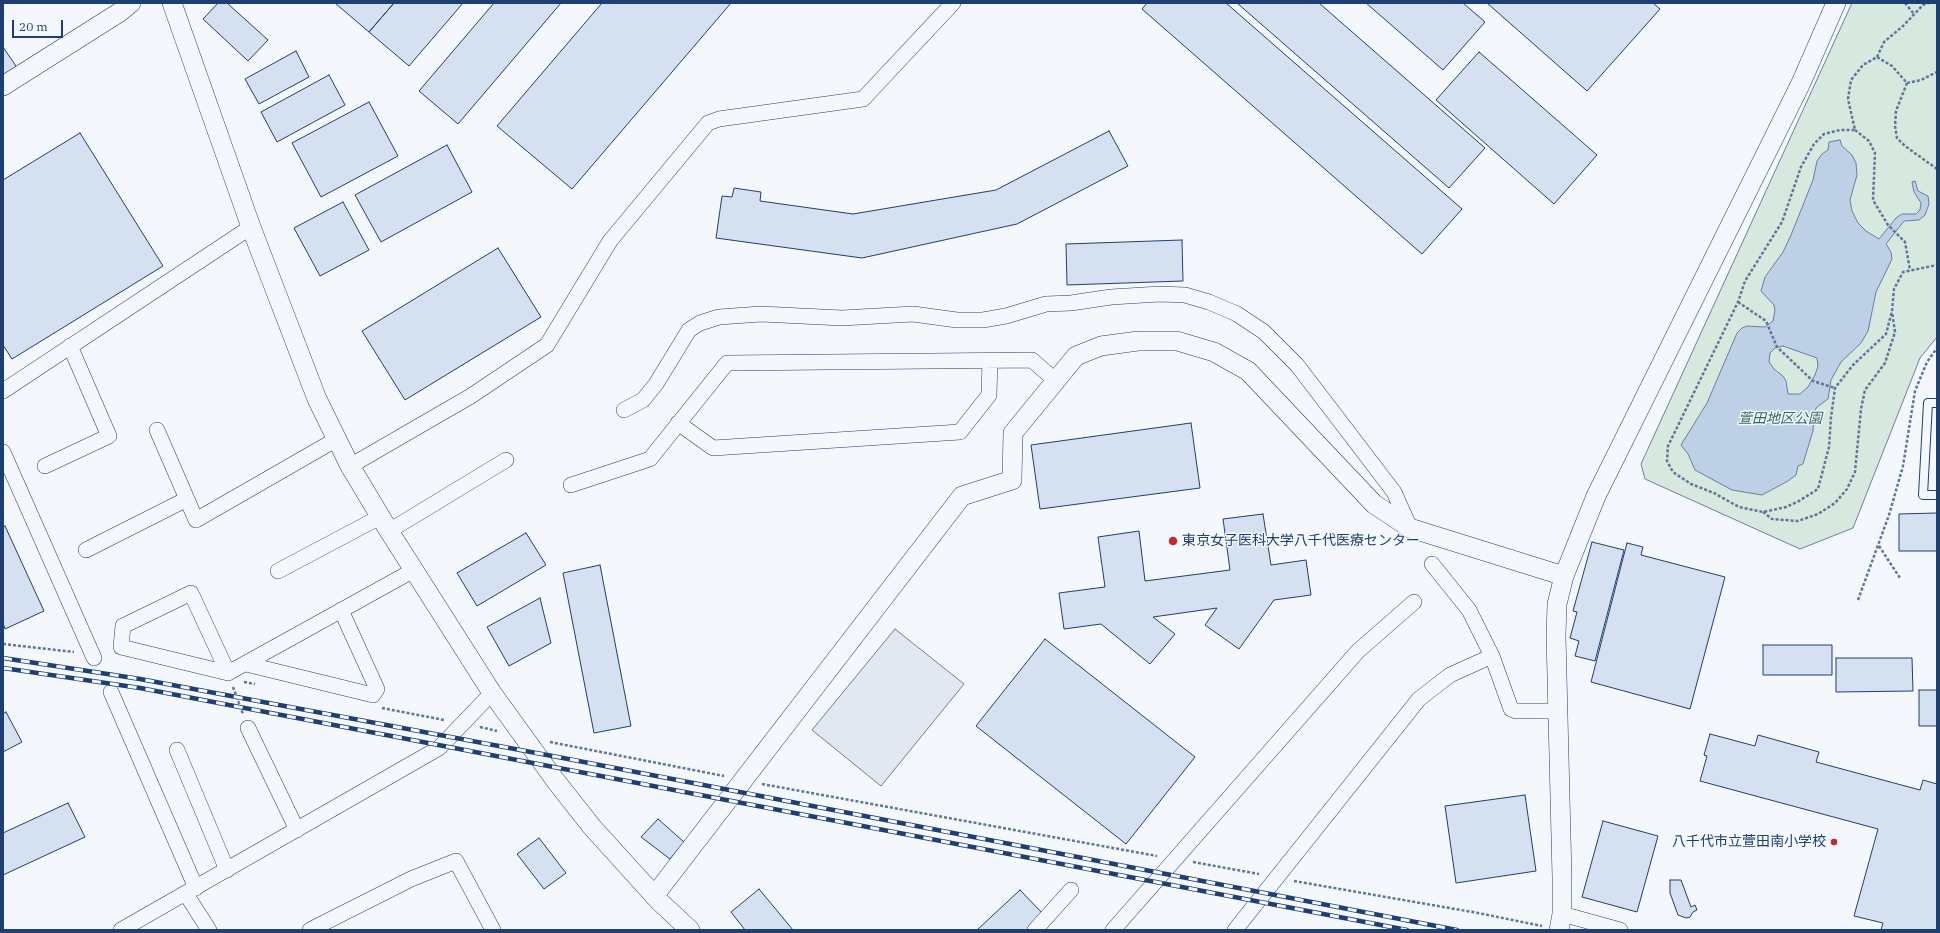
<!DOCTYPE html>
<html>
<head>
<meta charset="utf-8">
<style>
	body { margin:0 }
	#map { position:relative; width:1940px; height:933px; overflow:hidden; background:#f4f7fb; font-family:"IBM Plex Serif",serif }
	canvas { display:block }
	.frame { position:absolute; inset:0; border:4px solid #1d3f73; pointer-events:none }
	.scale { position:absolute; left:12px; top:20px; width:51px; height:18px; box-sizing:border-box; border:2px solid #1d3f73; border-top:0; padding-left:5px; font-size:12px; line-height:14px; white-space:nowrap; color:#1d3f73; -webkit-text-stroke:3px #f4f7fb; paint-order:stroke }
</style>
</head>
<body>
<div id="map">
<canvas width="1940" height="933"></canvas>
<div class="frame"></div>
<div class="scale">20 m</div>
</div>
<script>
const context = document.querySelector('canvas').getContext('2d');
context.lineJoin = 'round';
function fill(path, color) {
  context.fillStyle = color;
  context.fill(path, 'evenodd');
}
function poly(rows) {
  const path = new Path2D();
  for (const r of rows) {
    path.moveTo(r[0], r[1]);
    for (let i = 2; i < r.length; i += 2) path.lineTo(r[i], r[i + 1]);
  }
  return path;
}
function trace(path, color, width, dash) {
  context.strokeStyle = color;
  context.lineWidth = width;
  context.lineCap = dash ? 'butt' : 'round';
  context.setLineDash(dash || []);
  context.stroke(path);
}
function drawText(font, color, halo, rows, align = 'center') {
  context.font = font + ' "IBM Plex Serif","Noto Sans JP",serif';
  context.lineWidth = 3;
  context.setLineDash([]);
  context.textBaseline = 'middle';
  context.strokeStyle = halo;
  context.fillStyle = color;
  for (const [text, x, y, turn = 0] of rows) {
    context.save();
    context.translate(x, y);
    context.rotate((+turn || 0) * Math.PI / 180);
    context.textAlign = isNaN(turn) ? turn : align;
    if (halo) context.strokeText(text, 0, 0);
    context.fillText(text, 0, 0);
    context.restore();
  }
}
const green = poly([
	[1852,3,1937,3,1937,337,1920,358,1853,528,1800,549,1645,479,1641,464,1852,3]
]);
fill(green, '#d7e8df');
trace(green, '#687fa3', 1);
const parking = poly([
	[895,629,964,684,881,786,812,730,895,629]
]);
fill(parking, '#e3e8f0');
trace(parking, '#687fa3', 1);
const water = poly([
	[1840,140,1842,146,1852,155,1856,163,1857,175,1850,200,1852,211,1858,223,1866,231,1879,239,1896,218,1902,214,1916,214,1920,210,1921,203,1914,192,1912,182,1915,181,1918,191,1928,196,1929,204,1925,215,1919,220,1904,221,1886,244,1891,252,1892,259,1876,292,1868,331,1861,343,1841,362,1831,380,1828,399,1817,407,1814,412,1813,431,1805,457,1803,464,1798,466,1796,475,1788,481,1762,495,1732,490,1695,470,1688,454,1681,445,1707,403,1737,333,1742,328,1747,326,1765,327,1773,321,1775,310,1774,305,1761,291,1765,277,1783,252,1791,235,1813,180,1817,161,1822,154,1828,150,1829,142,1840,140],
	[1783,346,1817,358,1818,366,1815,375,1808,387,1800,394,1788,394,1786,381,1783,376,1774,369,1769,362,1770,353,1775,348,1783,346]
]);
fill(water, '#bed0e5');
trace(water, '#687fa3', 1);
const building = poly([
	[218,3,227,3,268,40,248,61,203,19,218,3],
	[335,3,394,3,369,32,335,3],
	[394,3,463,3,409,66,369,32,394,3],
	[494,3,561,3,458,124,419,91,494,3],
	[602,3,731,3,572,189,497,126,602,3],
	[1147,3,1226,3,1462,209,1422,254,1142,9,1147,3],
	[1237,3,1319,3,1485,148,1449,188,1237,3],
	[1366,3,1463,3,1485,22,1443,70,1366,3],
	[1487,3,1653,3,1660,9,1587,91,1487,3],
	[3,47,18,69,3,79,3,47],
	[296,51,309,77,259,104,245,79,296,51],
	[1479,52,1597,155,1554,204,1436,100,1479,52],
	[329,75,345,105,277,142,261,112,329,75],
	[369,102,398,156,321,197,292,143,369,102],
	[1109,131,1128,166,1017,224,862,258,716,238,722,196,732,197,734,188,761,192,760,201,853,214,996,190,1109,131],
	[80,133,163,266,12,359,3,345,3,180,80,133],
	[447,145,472,192,381,242,355,195,447,145],
	[343,202,369,250,320,276,294,228,343,202],
	[1182,240,1183,281,1067,285,1066,244,1182,240],
	[498,248,541,317,405,400,362,331,498,248],
	[1191,423,1200,488,1040,509,1031,445,1191,423],
	[1937,513,1937,551,1899,551,1899,514,1937,513],
	[1263,514,1271,565,1306,560,1311,595,1274,600,1239,649,1205,625,1217,608,1153,617,1175,634,1150,664,1101,624,1064,629,1059,593,1105,587,1098,537,1139,531,1145,581,1230,570,1223,519,1263,514],
	[5,526,44,611,5,629,3,623,3,527,5,526],
	[526,533,546,565,477,606,457,573,526,533],
	[1592,542,1624,550,1595,661,1575,656,1579,641,1570,638,1577,612,1573,611,1592,542],
	[1627,543,1643,547,1641,555,1725,577,1690,709,1591,682,1627,543],
	[600,565,631,726,594,733,563,573,600,565],
	[540,598,551,643,509,666,487,627,540,598],
	[1045,639,1195,757,1126,844,976,726,1045,639],
	[1763,645,1832,645,1832,675,1763,675,1763,645],
	[1836,658,1912,658,1913,691,1836,692,1836,658],
	[1919,690,1937,690,1937,726,1919,726,1919,690],
	[6,712,22,742,3,752,3,714,6,712],
	[1710,734,1755,746,1758,735,1819,752,1816,762,1920,790,1923,780,1937,784,1937,930,1881,930,1883,923,1854,916,1878,829,1700,781,1707,756,1704,755,1710,734],
	[1525,795,1536,871,1456,883,1445,806,1525,795],
	[68,803,85,837,3,875,3,833,68,803],
	[658,819,684,842,670,859,641,837,658,819],
	[1603,821,1658,836,1637,912,1582,897,1603,821],
	[539,838,566,873,544,889,517,854,539,838],
	[1670,880,1681,880,1691,907,1695,905,1697,910,1693,912,1690,917,1686,918,1678,915,1670,893,1670,880],
	[759,889,793,930,745,930,731,912,759,889],
	[1020,890,1045,916,1030,930,977,930,1020,890]
]);
fill(building, '#d5e0f0');
trace(building, '#1d3f73', 1);
const service = poly([
	[1937,403,1928,403,1923,495,1937,495]
]);
const minor = poly([
	[3,391,251,227],
	[624,410,643,400,656,384,689,330,700,323,719,317,761,314,842,318,913,314,957,320,983,320,1006,316,1046,304,1071,303,1111,297,1160,294,1185,295,1209,302,1237,314,1264,332,1297,365,1394,492,1410,528],
	[678,423,713,448,960,432,989,395,990,360],
	[157,430,196,520,337,439],
	[3,452,94,658],
	[45,466,109,436,70,346],
	[350,466,471,396,547,345,610,241,708,123,719,119,863,99,953,3],
	[571,485,650,459,727,363,1032,360,1056,381],
	[389,531,506,460],
	[86,550,187,499],
	[1432,564,1469,610,1492,656,1511,709,1516,711,1557,711],
	[278,571,380,517],
	[246,664,373,695,377,689,341,610],
	[228,673,121,647,123,626,191,593,228,673,414,570],
	[111,692,196,888],
	[248,728,297,830],
	[177,750,227,870],
	[186,894,209,930],
	[1562,914,1620,930],
	[121,930,439,748,492,693],
	[310,930,411,879,456,861,493,930],
	[1035,930,1071,890],
	[1113,930,1358,651,1414,602],
	[1235,930,1419,699,1450,675,1492,656]
]);
const tertiary = poly([
	[172,3,251,227,317,399,350,466,389,531,492,693,555,780,592,827,660,902,690,930],
	[3,86,120,12,131,3],
	[654,896,962,496,1012,480,1013,433,1076,356,1101,346,1138,341,1177,341,1214,352,1248,371,1374,504,1410,528,1564,576],
	[1559,930,1562,914,1562,877,1556,636,1557,604,1564,576,1596,496,1801,83,1836,3]
]);
trace(service, '#1d3f73', 10);
trace(minor, '#1d3f73', 16);
trace(tertiary, '#1d3f73', 20);
trace(poly([
	[1905,3,1914,14],
	[1877,57,1884,42,1903,26,1923,5,1929,3],
	[1907,83,1921,80,1937,72],
	[1855,130,1869,141,1875,153,1873,200,1888,225,1905,242,1910,270],
	[1937,169,1905,146,1897,138,1895,126,1896,111,1907,83,1892,66,1877,57,1863,65,1851,80,1848,99,1855,130,1840,130,1824,134,1814,144,1801,167,1782,222,1745,281,1738,302,1668,446,1667,461,1673,472,1691,484,1714,493,1739,507,1763,512,1786,507,1799,501,1818,489,1829,447,1831,417,1835,388,1853,365,1886,334,1892,311,1894,289,1903,272,1937,265],
	[1738,302,1766,321,1777,347,1813,381,1835,388],
	[1763,512,1772,519,1798,521,1818,514,1835,503,1847,489,1855,472,1861,409,1865,390,1885,363,1895,332,1892,312],
	[1879,546,1900,578],
	[1858,600,1889,515,1903,466,1915,391,1927,362,1937,348],
	[3,644,74,652],
	[244,682,255,684],
	[233,687,243,714],
	[382,708,444,720],
	[480,727,497,731],
	[550,742,724,776],
	[762,784,1157,856],
	[1193,862,1259,874],
	[1294,881,1478,913,1542,926]
]), '#5e769c', 2.5, [3, 2]);
trace(service, '#f4f7fb', 8);
trace(minor, '#f4f7fb', 15);
trace(tertiary, '#f4f7fb', 19);
const rail = poly([
	[3,658,140,679,563,758,1457,930],
	[3,668,140,688,1407,930]
]);
trace(rail, '#1d3f73', 4.5);
trace(rail, '#f4f7fb', 3, [9]);
for (const [x, y, r, color] of [
	[1173,541,5,"#c62828"],
	[1834,842,4,"#c62828"]
]) {
  const dot = new Path2D();
  dot.arc(x, y, r, 0, 2 * Math.PI);
  context.fillStyle = color;
  context.fill(dot);
  trace(dot, '#f4f7fb', 1.5);
}
drawText('italic 14px', '#2c6c60', '#f4f7fb', [
	["萱田地区公園",1780,419]
]);
drawText('14px', '#1d3f73', '#f4f7fb', [
	["東京女子医科大学八千代医療センター",1182,541],
	["八千代市立萱田南小学校",1826,842,"right"]
], 'left');
</script>
</body>
</html>
